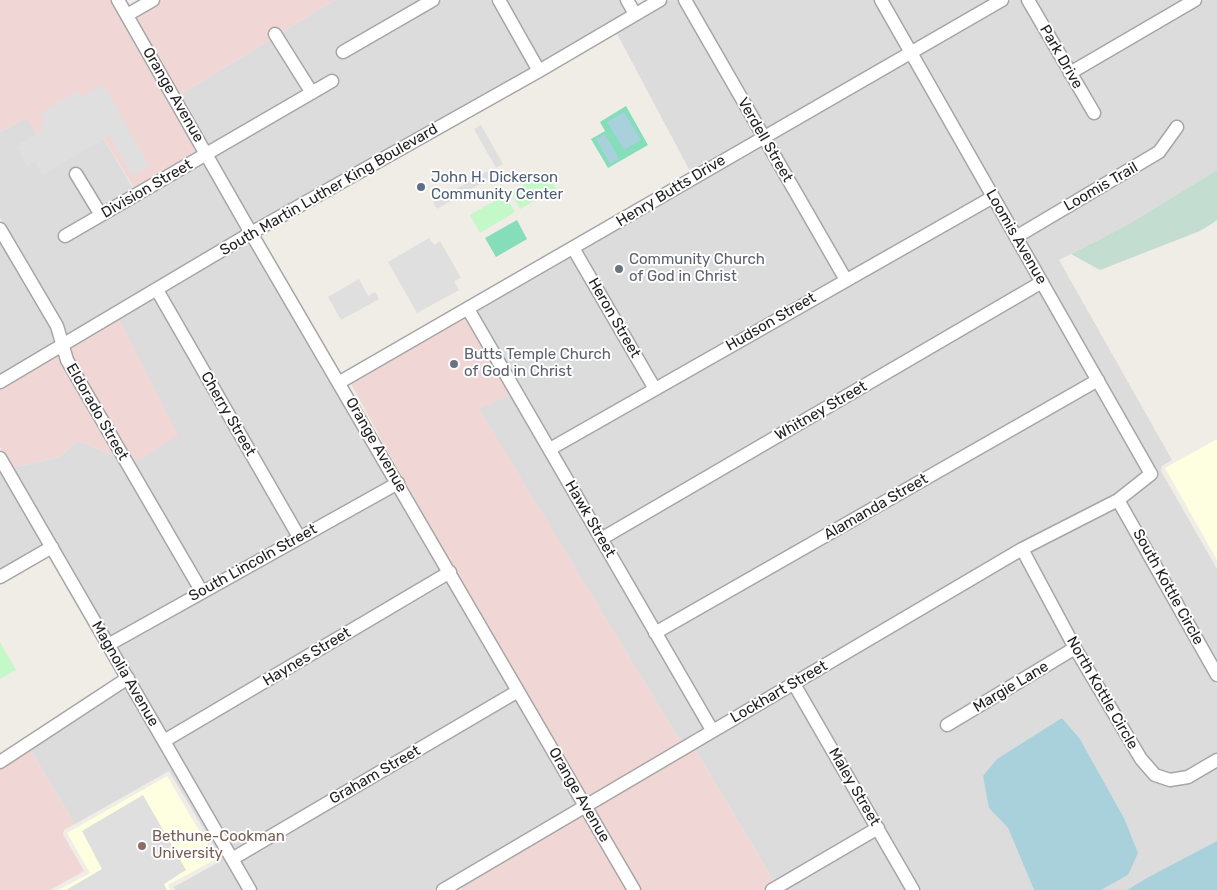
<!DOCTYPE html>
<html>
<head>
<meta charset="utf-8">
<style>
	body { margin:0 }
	canvas { display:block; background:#f0ece6 }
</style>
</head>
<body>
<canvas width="1217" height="890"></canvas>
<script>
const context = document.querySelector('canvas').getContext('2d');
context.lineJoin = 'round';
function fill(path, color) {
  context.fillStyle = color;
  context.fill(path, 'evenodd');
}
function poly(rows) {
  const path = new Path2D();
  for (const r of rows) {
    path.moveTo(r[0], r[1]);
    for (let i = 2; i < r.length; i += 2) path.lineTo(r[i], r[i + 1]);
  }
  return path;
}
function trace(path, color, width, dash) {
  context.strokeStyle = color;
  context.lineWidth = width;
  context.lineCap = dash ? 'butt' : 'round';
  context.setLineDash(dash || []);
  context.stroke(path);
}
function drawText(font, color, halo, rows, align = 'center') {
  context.font = font + ' Rubik,sans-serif';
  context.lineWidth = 4;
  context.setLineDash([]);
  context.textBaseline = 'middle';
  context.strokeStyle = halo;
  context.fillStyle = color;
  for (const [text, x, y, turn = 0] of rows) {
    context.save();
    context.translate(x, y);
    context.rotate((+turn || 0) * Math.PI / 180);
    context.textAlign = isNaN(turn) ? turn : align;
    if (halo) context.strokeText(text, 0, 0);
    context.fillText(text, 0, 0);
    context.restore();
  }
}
fill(poly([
	[335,0,423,0,336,51,341,59,443,0,492,0,531,67,254,226,215,156,339,82,333,74,314,86,280,33],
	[505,0,621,0,628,13,540,62],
	[670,0,679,0,755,135,691,173,616,32],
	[691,0,874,0,903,50,765,130],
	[887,0,992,0,913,45],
	[1012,0,1022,0,1092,120,1101,115,1078,75,1205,0,1217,0,1217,170,1127,225,1059,260,1172,460,1162,466,1161,471,1217,569,1217,664,1125,501,1158,474,1023,238,1164,155,1185,125,1176,121,1156,149,1018,229,918,54],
	[1034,0,1185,0,1072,66],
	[271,39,305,92,210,147,181,94],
	[908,59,986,195,848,273,769,138],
	[26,118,96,126,134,190,103,208,78,167,68,172,94,213,57,234,63,242,205,161,244,231,66,338,62,324,0,218,0,132],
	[760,144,838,278,657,382,581,250],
	[991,203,1034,280,604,532,557,450],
	[0,240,51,328,56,344,0,376],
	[249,240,391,481,301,530,165,292],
	[571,255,648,387,552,442,476,312],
	[1040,289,1090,379,657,626,608,541],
	[155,297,292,536,204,585,131,459,119,318],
	[1095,387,1144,473,1115,496,714,723,662,635],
	[512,394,705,729,684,741,677,736,478,408],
	[78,441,117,457,195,590,111,638,12,468,59,457],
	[0,470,45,546,0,571],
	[396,489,444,573,166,734,116,646],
	[1116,506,1217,686,1217,754,1186,773,1171,775,1158,771,1145,757,1083,650,1029,551],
	[1020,556,1068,647,939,724,945,732,1073,655,1151,778,1217,767,1217,841,1127,890,1101,890,1128,875,1124,818,1080,739,1062,718,989,808,1008,828,1034,890,919,890,801,686],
	[449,582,511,689,234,851,171,743],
	[125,685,244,890,175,890,174,887,219,862,221,858,169,771,75,824,30,749],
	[792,691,870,827,775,883,696,751,693,748],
	[516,698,578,805,433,890,256,890,239,860],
	[875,835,907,890,782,890]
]), '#dddcdc');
fill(poly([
	[0,0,112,0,201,153,135,190,96,126,47,152,26,118,0,132],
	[163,0,335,0,280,33,277,28,267,32,271,39,181,94,210,147,134,16],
	[466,316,512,394,479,409,677,736,684,741,588,799,420,510,351,384],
	[119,318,178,435,140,460,131,459,72,358,69,348],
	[59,354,117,457,78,441,59,457,12,468,0,447,0,388],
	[693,748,696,751,775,883,762,890,640,890,593,808],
	[30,749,75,824,64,830,63,834,84,871,50,890,0,890,0,768],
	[583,813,628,890,462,890,460,886]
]), '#f0d7d6');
fill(poly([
	[1217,439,1217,560,1165,468],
	[167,776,216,859,168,885,170,890,58,890,90,873,67,833]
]), '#fefee1');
fill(poly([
	[1217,170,1217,220,1213,223,1200,231,1100,270,1071,254,1127,225]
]), '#c3ddd1');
fill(poly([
	[546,171,556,189,520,209,511,192],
	[505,195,515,212,480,233,470,215],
	[0,642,16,670,0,679]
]), '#c5f8c8');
fill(poly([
	[626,106,648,145,608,168,591,139,605,131,600,122],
	[517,220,527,239,496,257,485,238]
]), '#86ddba');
fill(poly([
	[103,84,149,166,132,176,110,136,42,175,35,162,27,166,16,146,40,132,44,119,40,113,78,91,81,97],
	[481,125,503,164,496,168,474,129],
	[488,171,492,177,437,209,433,202],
	[429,238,434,245,440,241,461,278,454,281,459,290,417,313,388,262],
	[359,279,368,296,375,292,379,299,341,320,328,297],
	[143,795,186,870,164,884,167,890,66,890,102,869,82,831]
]), '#dfdfdf');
fill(poly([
	[624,112,641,140,624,150,607,122],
	[605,134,619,159,610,164,596,139],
	[1062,718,1080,739,1124,818,1138,853,1128,875,1101,890,1034,890,1008,828,989,808,983,776,997,759],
	[1217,841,1217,890,1127,890,1147,878]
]), '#a8d1dc');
const minor = poly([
	[118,0,251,233,634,890],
	[499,0,539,71],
	[627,0,635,14],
	[685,0,846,280],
	[1028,0,1094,113],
	[127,15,153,0],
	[275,34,312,93],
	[343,52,433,0],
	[1070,73,1195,0],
	[76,174,101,215],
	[0,229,57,326,67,360,202,592],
	[65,236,332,81],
	[1016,237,1159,152,1177,127],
	[573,248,655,389],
	[157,290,299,537],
	[468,309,712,730],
	[0,382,251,233,539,71,660,0],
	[340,382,1002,0],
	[550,449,993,197],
	[0,458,250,890],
	[1118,500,1217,675],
	[601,539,1042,282],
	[1022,549,1075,648,1141,759,1155,775,1170,780,1188,777,1217,760],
	[0,577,52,547],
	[655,633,1098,380],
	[108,645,398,483],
	[794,684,913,890],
	[947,725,1075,648],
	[164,741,450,572],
	[0,762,128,678],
	[232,859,518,691],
	[443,890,1022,549,1118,500,1151,474,881,0],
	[772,890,878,828]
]);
trace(minor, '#a6a6a6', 15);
trace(minor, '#fff', 12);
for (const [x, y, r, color] of [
	[421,187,5,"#5c6f8a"],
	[619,269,5,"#6b7280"],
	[454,364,5,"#6b7280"],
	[142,846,5,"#8d6e63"]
]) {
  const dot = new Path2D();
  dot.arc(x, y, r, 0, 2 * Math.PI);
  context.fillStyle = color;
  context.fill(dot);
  trace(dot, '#fff', 2);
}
drawText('15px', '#1f1f1f', '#fff', [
	["Park Drive",1061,57,60],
	["Orange Avenue",173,95,60],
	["Verdell Street",765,140,60],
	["Loomis Trail",1101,187,-30],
	["Division Street",147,189,-30],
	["South Martin Luther King Boulevard",329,190,-30],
	["Henry Butts Drive",671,191,-31],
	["Loomis Avenue",1016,237,60],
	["Heron Street",614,318,60],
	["Hudson Street",771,322,-30],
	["Whitney Street",821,411,-30],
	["Eldorado Street",97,412,60],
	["Cherry Street",228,414,60],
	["Orange Avenue",376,445,60],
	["Alamanda Street",876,507,-30],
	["Hawk Street",590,519,60],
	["South Lincoln Street",253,563,-29],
	["South Kottle Circle",1168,587,61],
	["Haynes Street",307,657,-31],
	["Magnolia Avenue",125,674,60],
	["Margie Lane",1011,687,-31],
	["Lockhart Street",779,692,-30],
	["North Kottle Circle",1102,693,60],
	["Graham Street",375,775,-30],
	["Maley Street",854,787,60],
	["Orange Avenue",579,795,60]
]);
drawText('15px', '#4e5e75', '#fff', [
	["John H. Dickerson",431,178],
	["Community Center",431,195]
], 'left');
drawText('15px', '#5b616d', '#fff', [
	["Community Church",629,260],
	["of God in Christ",629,277],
	["Butts Temple Church",464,355],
	["of God in Christ",464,372]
], 'left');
drawText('15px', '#785e54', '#fff', [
	["Bethune-Cookman",152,837],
	["University",152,854]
], 'left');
</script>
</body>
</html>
